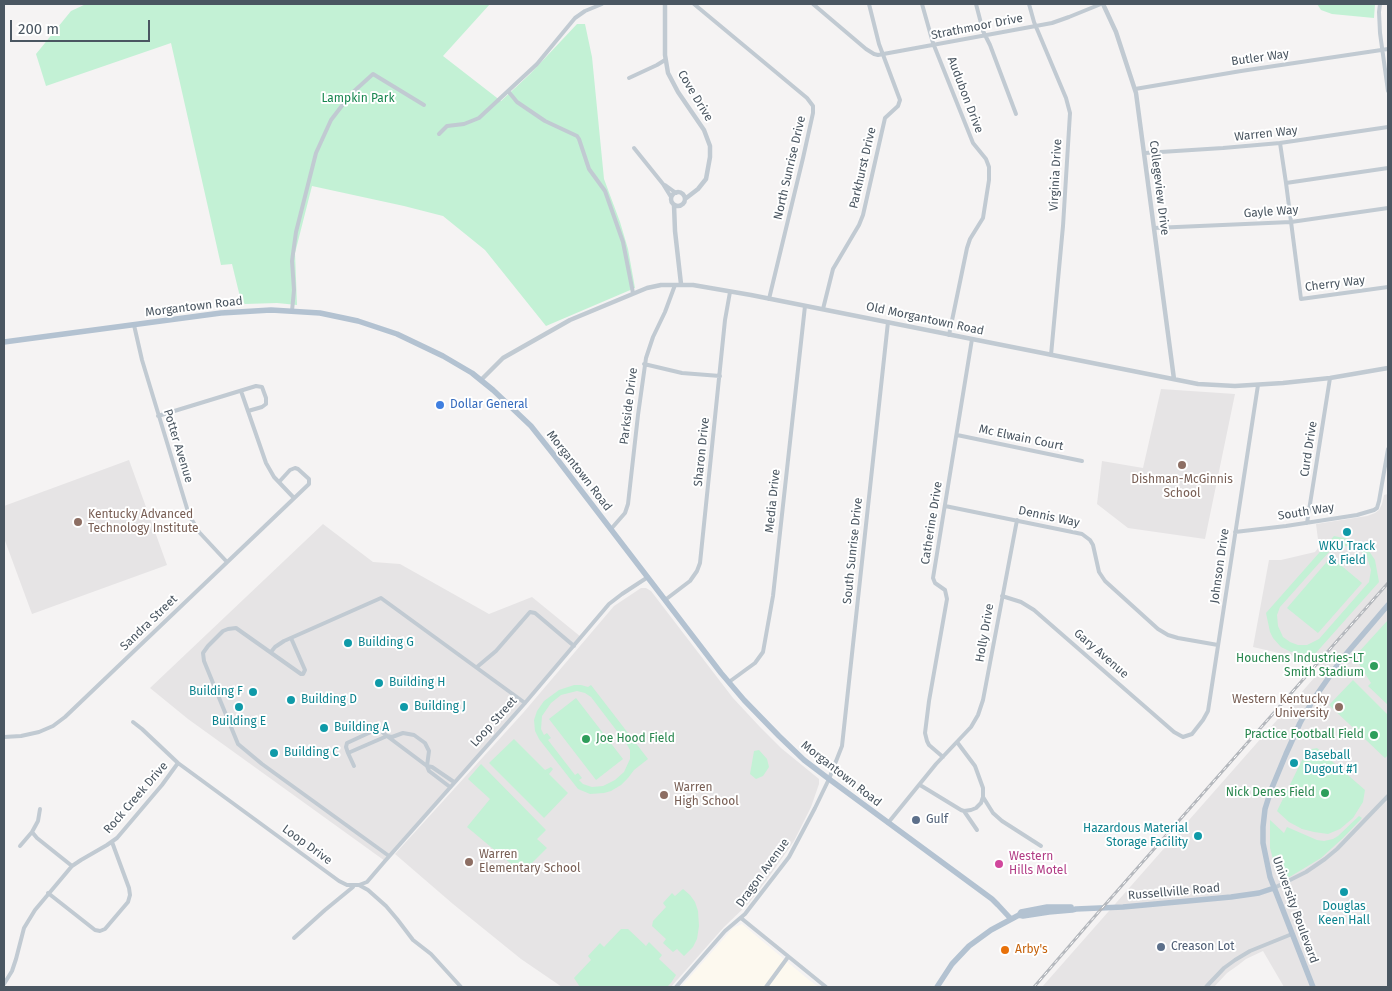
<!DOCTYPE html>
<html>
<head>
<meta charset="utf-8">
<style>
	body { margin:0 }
	#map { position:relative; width:1392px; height:991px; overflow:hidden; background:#f5f3f3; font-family:"Fira Sans",sans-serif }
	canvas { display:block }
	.frame { position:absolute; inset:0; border:5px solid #4a5661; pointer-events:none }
	.scale { position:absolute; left:10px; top:20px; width:140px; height:22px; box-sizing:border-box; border:2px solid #4a5661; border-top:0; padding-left:6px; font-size:15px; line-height:18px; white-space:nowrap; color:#4a5661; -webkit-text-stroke:4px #fff; paint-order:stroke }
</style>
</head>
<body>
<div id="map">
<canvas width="1392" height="991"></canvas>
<div class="frame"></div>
<div class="scale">200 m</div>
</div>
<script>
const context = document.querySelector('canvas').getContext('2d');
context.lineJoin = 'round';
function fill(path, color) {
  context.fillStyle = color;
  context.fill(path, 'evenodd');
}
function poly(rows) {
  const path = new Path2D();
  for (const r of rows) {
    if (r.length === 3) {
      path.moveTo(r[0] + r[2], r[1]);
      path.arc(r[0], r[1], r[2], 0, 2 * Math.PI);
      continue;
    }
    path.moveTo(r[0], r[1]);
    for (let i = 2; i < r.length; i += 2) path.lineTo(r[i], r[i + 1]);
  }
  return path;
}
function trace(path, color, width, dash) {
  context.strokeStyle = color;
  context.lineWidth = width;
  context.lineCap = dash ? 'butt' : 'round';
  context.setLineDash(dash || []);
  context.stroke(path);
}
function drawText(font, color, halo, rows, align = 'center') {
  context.font = font + ' "Fira Sans",sans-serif';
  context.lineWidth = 4;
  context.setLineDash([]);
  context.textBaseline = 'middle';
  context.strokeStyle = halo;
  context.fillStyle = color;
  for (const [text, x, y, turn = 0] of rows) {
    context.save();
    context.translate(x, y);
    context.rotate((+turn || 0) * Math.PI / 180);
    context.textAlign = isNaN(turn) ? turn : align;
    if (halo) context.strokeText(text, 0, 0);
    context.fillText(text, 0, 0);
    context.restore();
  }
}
fill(poly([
	[742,924,809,980,819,987,681,987,733,928]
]), '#fdf9ef');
fill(poly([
	[1161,389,1235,394,1205,539,1128,528,1097,504,1102,461,1143,468],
	[129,460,167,565,32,614,4,538,4,506],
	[1388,494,1388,987,1284,987,1263,951,1246,959,1237,966,1227,973,1214,987,1042,987,1322,669,1309,660,1253,647,1269,560,1281,560,1315,552,1319,547,1316,524,1367,516,1375,513,1379,510,1382,504,1384,495],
	[323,524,373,562,400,564,489,614,532,597,581,637,385,861,188,719,150,688],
	[641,588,646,588,651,591,733,698,760,727,781,748,819,779,819,784,811,807,794,841,766,881,748,904,724,927,671,987,562,987,521,959,453,904,395,854,523,713,614,606]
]), '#e6e4e5');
fill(poly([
	[86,4,490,4,443,56,501,101,530,74,577,24,585,24,592,57,604,179,620,222,628,249,635,288,546,326,485,250,443,216,404,206,312,186,295,253,297,305,277,303,245,304,241,301,232,264,221,265,171,43,46,86,36,54,71,11],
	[1317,4,1375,4,1374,18,1332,14,1321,10],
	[1334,536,1354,540,1367,548,1375,560,1379,582,1314,655,1291,652,1281,647,1273,638,1270,632,1266,613],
	[1346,546,1357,548,1367,557,1371,570,1369,582,1319,639,1307,645,1298,645,1290,642,1283,637,1278,626,1277,615,1280,607,1329,552,1338,547],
	[1331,557,1362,583,1318,633,1287,608],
	[1388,620,1388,705,1368,686,1371,683,1357,661,1363,657,1362,656,1359,657,1357,654],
	[1353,680,1388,715,1388,755,1385,758,1329,705],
	[574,685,581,685,588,687,591,685,648,759,634,770,628,778,621,785,611,791,604,793,590,794,578,789,539,739,535,731,534,720,537,711,544,701,559,690],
	[577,691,585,693,591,697,626,743,630,750,630,759,624,772,615,780,603,786,592,787,583,784,579,780,582,778,578,773,575,775,548,740,551,738,547,733,544,735,541,729,542,716,551,703,561,695],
	[576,698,623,759,596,780,549,719],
	[514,739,545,770,551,767,553,769,549,774,568,793,544,818,489,763],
	[1317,748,1365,790,1363,802,1353,818,1340,829,1328,834,1314,832,1302,829,1289,822,1277,811,1307,750],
	[759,750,767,759,769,767,763,776,756,779,750,774,754,751],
	[481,764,546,830,537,839,547,848,522,873,467,827,490,799,468,779],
	[1359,816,1362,818,1343,838,1321,858,1288,878,1281,878,1277,874,1270,848,1270,820,1284,833,1287,827,1317,840,1324,841,1333,839,1338,836],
	[683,889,690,895,695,902,698,911,699,926,697,939,693,947,684,956,677,949,673,952,663,943,666,939,652,926,653,921,666,907,663,903,672,893,675,896],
	[621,929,628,929,646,946,649,942,662,955,659,959,676,975,671,983,667,987,580,987,574,978,591,960,588,956,600,943,604,947]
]), '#c3f1d5');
trace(poly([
	[694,4,807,98,813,106,813,113,803,158,769,299],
	[813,4,866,49,874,54,878,55,1052,23,1069,17,1101,4],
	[922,4,933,43,973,143,986,159,989,167,989,180,983,218,970,239,967,248,949,335],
	[976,4,983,31,990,45,1016,114],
	[1029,4,1034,22,1066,98,1070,113,1063,226,1051,355],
	[1380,4,1379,12,1380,33,1388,91],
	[629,78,657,65,665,60],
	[1135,89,1241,71,1388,49],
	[508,91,517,102,545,121,577,136,579,139,589,169,605,191,623,242,633,293],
	[439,134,447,126,464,124,479,118,537,64,575,18,585,11,602,4],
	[1280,143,1286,183,1301,299,1388,287],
	[634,148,663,184,671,197],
	[1145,153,1223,148,1280,143,1388,127],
	[1286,183,1388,168],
	[665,185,676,193],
	[1154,228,1291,222,1388,208],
	[823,309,833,269,859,225,863,215,885,118,898,106,900,100,879,44,869,4],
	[292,311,294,290,292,261,296,232,316,153,331,120,351,94,373,74,424,105],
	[134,325,142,360,189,515,199,532,227,562],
	[644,364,682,373,720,376],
	[241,391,266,463,274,477,294,498],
	[158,416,256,386,262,387,266,398,266,404,262,407,248,411],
	[957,435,1082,461],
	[945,506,1082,534,1090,540,1093,545,1099,572,1105,581,1158,629,1168,635,1178,638,1218,645],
	[1307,523,1330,378],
	[611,529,625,513,628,504,638,415,646,358,653,337,665,312,675,285],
	[1235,532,1286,526,1357,515,1374,510,1377,508,1379,501,1388,449],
	[1002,596,1021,602,1034,610,1174,732,1183,737,1192,734,1203,720,1208,711,1258,385],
	[665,600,690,581,697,571,700,563,725,320,730,292],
	[291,638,305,670,303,674,301,674,236,628,228,629,223,631,208,646,203,653,204,661,238,744,262,764,389,856],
	[271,652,275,647,284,641,381,598,525,703],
	[477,667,496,651,530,612,535,613,574,646],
	[729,682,755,663,763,652,773,596,805,306],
	[133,722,142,729,178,763,339,881,347,885,359,885,368,890,386,906,397,919,413,940,431,954,461,987],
	[4,737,21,736,39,732,53,726,65,717,309,484,309,479,298,469,295,468,290,470,279,482],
	[957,742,975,766,983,788,983,797,993,813,1002,821,1041,846],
	[348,753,346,747,347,743,373,731,377,730,381,731,387,736,392,737,403,733,414,735,425,743,429,751,427,766,387,736,348,753,354,766],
	[943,757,929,745,927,741,925,733,929,701,947,599,945,590,935,583,933,578,972,339],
	[920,785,961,810,964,811,977,830],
	[450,787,429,771,427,766,432,767,454,782],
	[40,809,38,821,32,832,37,838,72,866],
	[964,811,971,810,976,808,981,803,983,797],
	[888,823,936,764,971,727,978,715,983,700,1017,520],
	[20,846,32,832],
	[359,885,367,882,385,861,525,703,609,604,622,594,648,577],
	[1274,888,1306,872,1325,859,1337,849,1388,796],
	[48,893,95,930,100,931,105,929,128,902,130,895,129,888,112,842],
	[741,918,826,987],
	[294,938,325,910,353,887],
	[4,984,12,971,16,959,24,928,35,910,72,866,81,860,107,845,117,838,162,785,178,763],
	[676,987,725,931,745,914,789,857,815,808,829,779,842,746,888,322],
	[766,987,788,957],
	[1206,987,1224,968,1235,960,1250,951,1292,934]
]), '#c1cad2', 4);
trace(poly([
	[665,4,665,55,668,73,678,92,704,130,710,146,710,157,706,179,698,189,685,199],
	[1103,4,1116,32,1136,93,1174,379],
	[678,199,7],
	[674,205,675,231,681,284],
	[481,380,503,358,570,320,647,288,661,285,693,285,751,295,1198,384,1235,386,1283,383,1330,378,1388,368]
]), '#c1cad2', 4.5);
trace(poly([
	[4,342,221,313,271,310,320,313,358,321,397,334,443,356,472,373,493,390,531,426,554,455,721,673,744,700,779,736,804,760,829,779,992,899,998,905,1011,919],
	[1019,915,1023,916,1049,912,1072,910,1076,909,1123,907,1231,897,1259,893,1274,888],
	[937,987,952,964,969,946,991,930,1019,915,1021,912,1047,907,1071,907],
	[1313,987,1270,877,1263,843,1263,827,1265,809,1271,790,1286,754,1300,723,1313,700,1341,660,1388,605]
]), '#b3c2d1', 5.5);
const rail = poly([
	[1034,987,1096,915,1388,583]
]);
trace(rail, '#b5b8bd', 3);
trace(rail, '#fff', 1, [4]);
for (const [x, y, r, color] of [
	[440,405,5,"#3f7fe0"],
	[1182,465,5,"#8d6e63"],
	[78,522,5,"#8d6e63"],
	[1347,532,5,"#0f9aa8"],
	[348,643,5,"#0f9aa8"],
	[1374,666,5,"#2e9e5b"],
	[379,683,5,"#0f9aa8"],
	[253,692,5,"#0f9aa8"],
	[291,700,5,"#0f9aa8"],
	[239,707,5,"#0f9aa8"],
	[404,707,5,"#0f9aa8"],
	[1339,707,5,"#8d6e63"],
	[324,728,5,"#0f9aa8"],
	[1374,735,5,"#2e9e5b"],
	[586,739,5,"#2e9e5b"],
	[274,753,5,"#0f9aa8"],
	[1294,763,5,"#0f9aa8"],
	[1325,793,5,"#2e9e5b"],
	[664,795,5,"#8d6e63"],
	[916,820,5,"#5c6f8a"],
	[1198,836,5,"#0f9aa8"],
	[469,862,5,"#8d6e63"],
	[999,864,5,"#d1479c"],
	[1344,892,5,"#0f9aa8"],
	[1161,947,5,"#5c6f8a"],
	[1005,950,5,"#e8710a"]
]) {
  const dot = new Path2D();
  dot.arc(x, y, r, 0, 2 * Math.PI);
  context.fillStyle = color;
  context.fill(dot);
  trace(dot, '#fff', 2);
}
drawText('12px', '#4a5661', '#fff', [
	["Strathmoor Drive",977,27,-11],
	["Butler Way",1260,58,-8],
	["Audubon Drive",965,95,69],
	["Cove Drive",695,96,59],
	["Warren Way",1266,134,-6],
	["North Sunrise Drive",790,168,-77],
	["Parkhurst Drive",863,168,-77],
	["Virginia Drive",1056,175,-87],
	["Collegeview Drive",1159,188,83],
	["Gayle Way",1271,212,-4],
	["Cherry Way",1335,284,-7],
	["Morgantown Road",194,307,-7],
	["Old Morgantown Road",925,319,12],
	["Parkside Drive",629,406,-83],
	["Mc Elwain Court",1021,438,12],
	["Potter Avenue",178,446,73],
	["Curd Drive",1309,449,-81],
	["Sharon Drive",702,452,-84],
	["Morgantown Road",579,471,52],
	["Media Drive",773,501,-84],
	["South Way",1306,512,-9],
	["Dennis Way",1049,517,12],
	["Catherine Drive",932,523,-81],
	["South Sunrise Drive",853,551,-84],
	["Johnson Drive",1220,566,-82],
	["Sandra Street",149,623,-44],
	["Holly Drive",985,633,-80],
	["Gary Avenue",1101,654,41],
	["Loop Street",494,722,-48],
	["Morgantown Road",841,774,38],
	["Rock Creek Drive",136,798,-49],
	["Loop Drive",307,845,36],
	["Dragon Avenue",763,873,-54],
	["Russellville Road",1174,892,-5],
	["University Boulevard",1295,910,70]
]);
drawText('12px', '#17864f', '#fff', [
	["Lampkin Park",358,99]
]);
drawText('12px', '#366cbe', '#fff', [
	["Dollar General",450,405]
], 'left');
drawText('12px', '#785e54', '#fff', [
	["Dishman-McGinnis",1182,480,"center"],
	["School",1182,494,"center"],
	["Kentucky Advanced",88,515],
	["Technology Institute",88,529],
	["Western Kentucky",1329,700,"right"],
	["University",1329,714,"right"],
	["Warren",674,788],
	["High School",674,802],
	["Warren",479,855],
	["Elementary School",479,869]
], 'left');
drawText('12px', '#0d838f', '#fff', [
	["WKU Track",1347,547,"center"],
	["& Field",1347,561,"center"],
	["Building G",358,643],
	["Building H",389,683],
	["Building F",243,692,"right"],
	["Building D",301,700],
	["Building J",414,707],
	["Building E",239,722,"center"],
	["Building A",334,728],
	["Building C",284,753],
	["Baseball",1304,756],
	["Dugout #1",1304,770],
	["Hazardous Material",1188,829,"right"],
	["Storage Facility",1188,843,"right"],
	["Douglas",1344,907,"center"],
	["Keen Hall",1344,921,"center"]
], 'left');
drawText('12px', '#27864d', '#fff', [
	["Houchens Industries-LT",1364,659],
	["Smith Stadium",1364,673],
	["Practice Football Field",1364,735],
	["Joe Hood Field",596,739,"left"],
	["Nick Denes Field",1315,793]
], 'right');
drawText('12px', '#4e5e75', '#fff', [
	["Gulf",926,820],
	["Creason Lot",1171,947]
], 'left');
drawText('12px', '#b23c85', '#fff', [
	["Western",1009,857],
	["Hills Motel",1009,871]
], 'left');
drawText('12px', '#c56008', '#fff', [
	["Arby's",1015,950]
], 'left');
</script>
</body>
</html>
